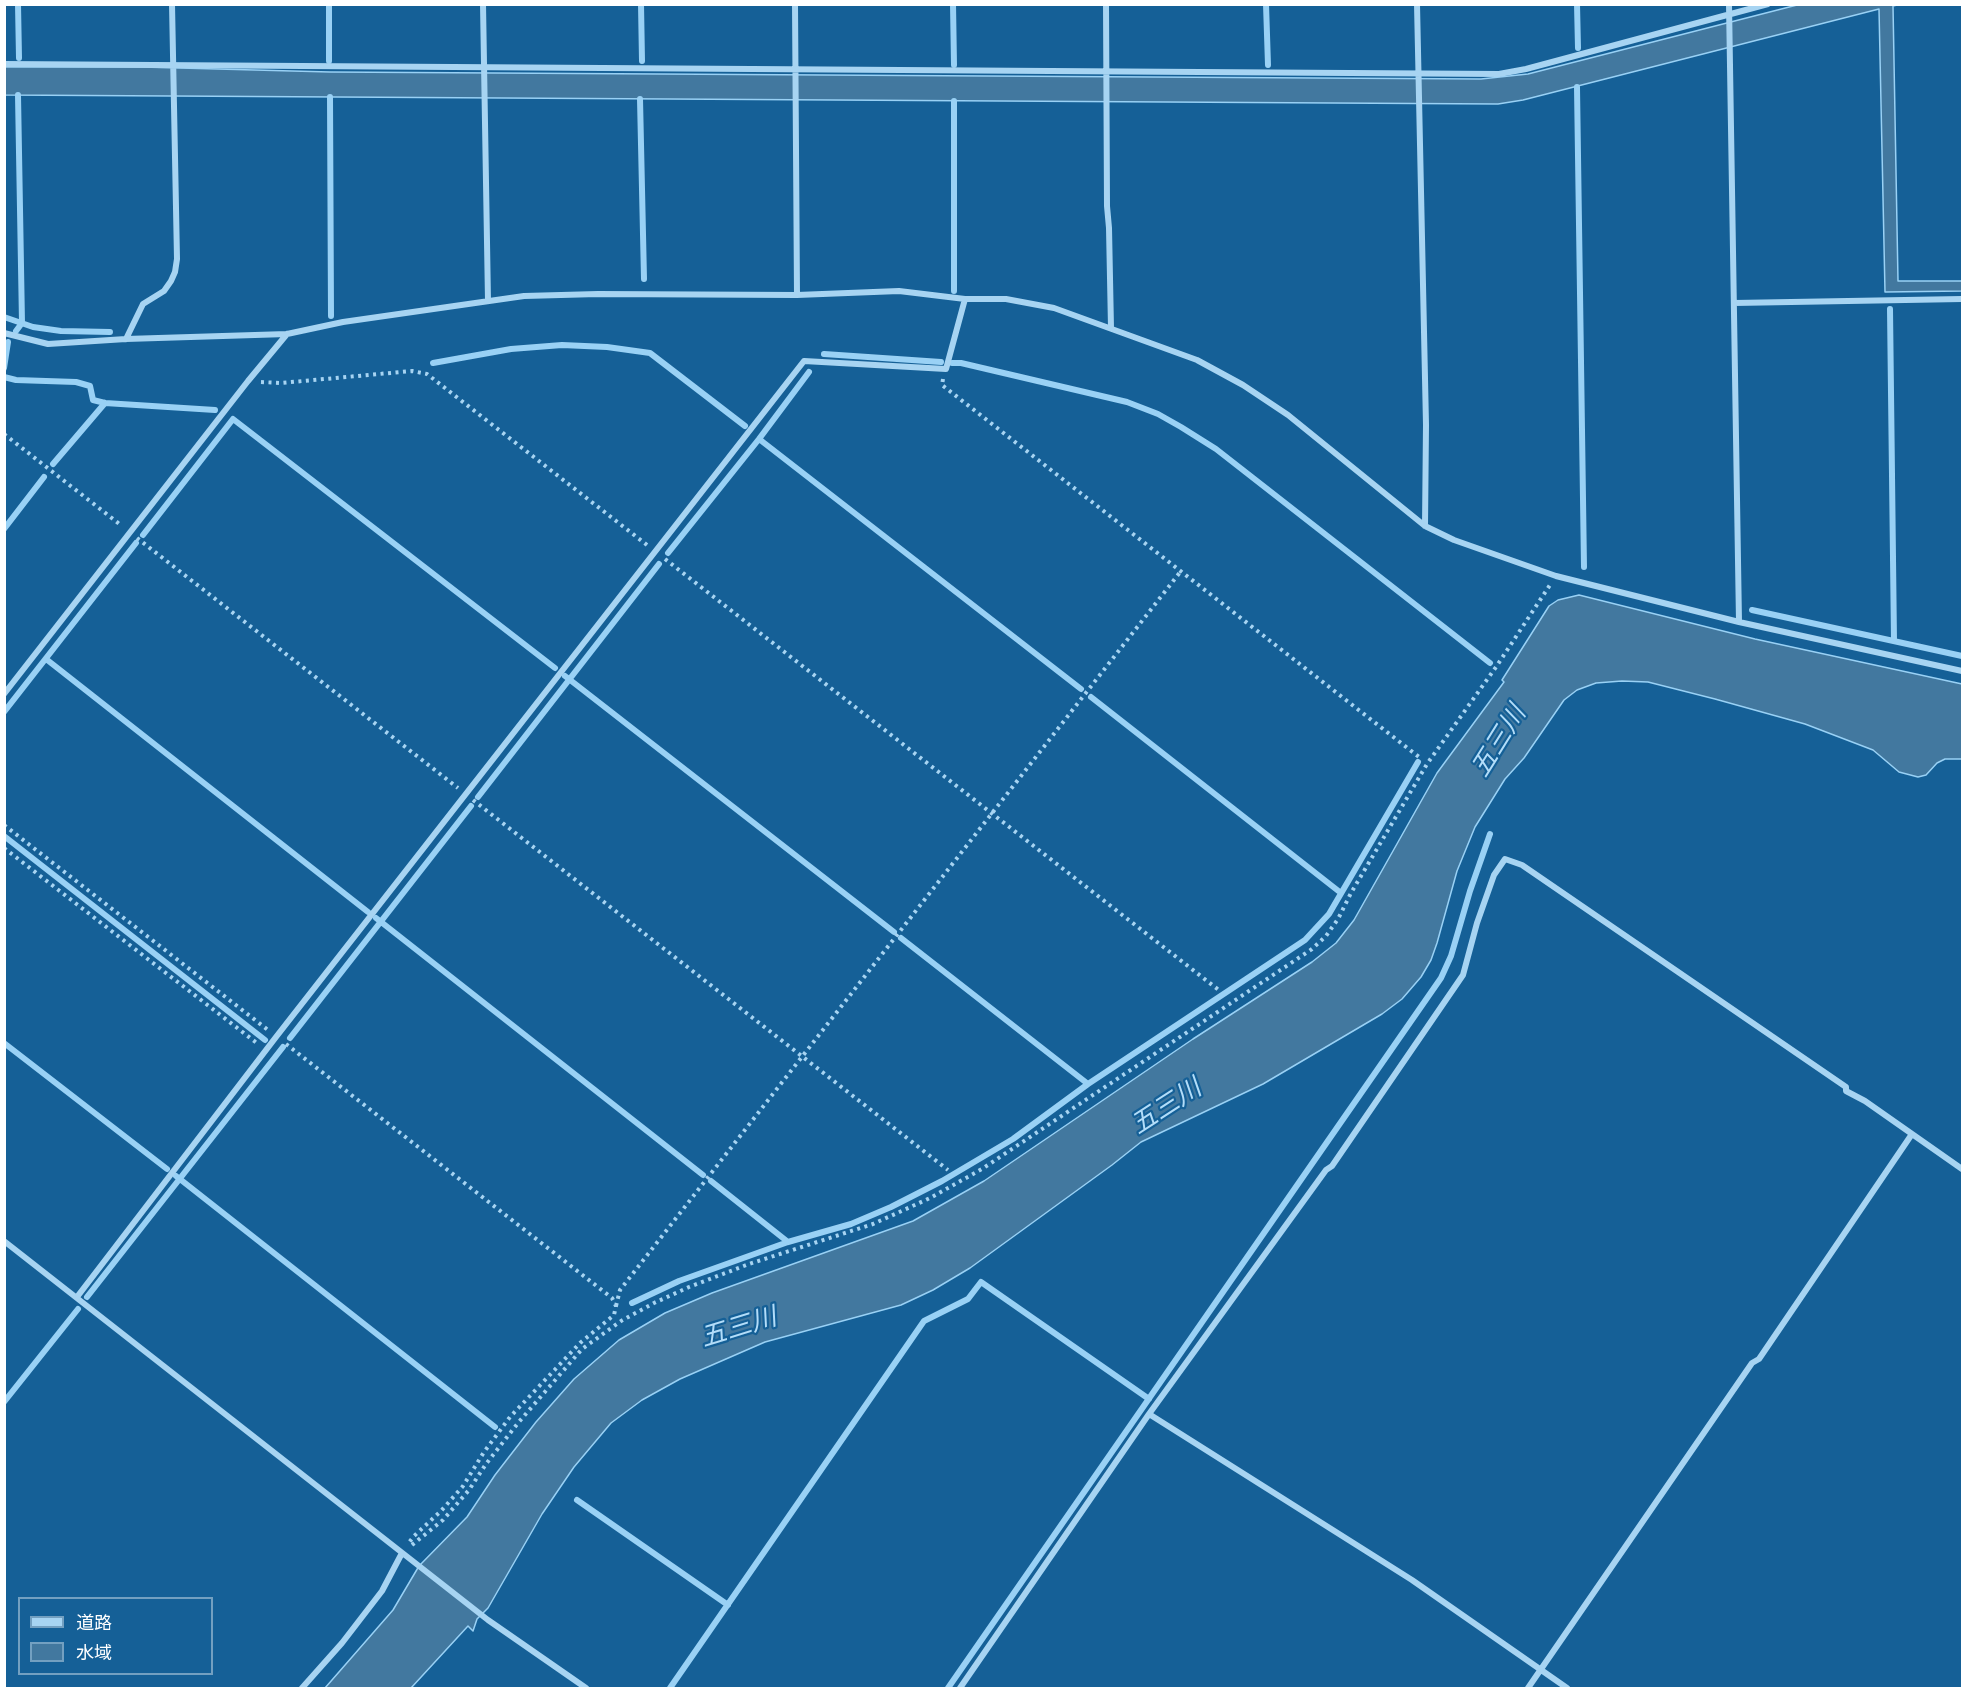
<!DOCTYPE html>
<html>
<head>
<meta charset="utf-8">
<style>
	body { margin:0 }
	#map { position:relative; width:1967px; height:1693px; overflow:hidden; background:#156097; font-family:Jost,"Noto Sans JP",sans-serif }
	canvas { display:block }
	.frame { position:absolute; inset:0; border:6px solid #fff; pointer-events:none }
	.legend { position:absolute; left:18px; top:1597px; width:195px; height:78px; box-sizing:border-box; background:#156097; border:2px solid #73a0c1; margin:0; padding:8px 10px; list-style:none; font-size:18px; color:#fff }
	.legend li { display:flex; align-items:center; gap:12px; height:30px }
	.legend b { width:30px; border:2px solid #73a0c1 }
</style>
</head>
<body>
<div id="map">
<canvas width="1967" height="1693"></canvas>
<div class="frame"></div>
<ul class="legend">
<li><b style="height:8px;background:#a7d4f2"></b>道路</li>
<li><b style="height:16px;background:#42789f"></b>水域</li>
</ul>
</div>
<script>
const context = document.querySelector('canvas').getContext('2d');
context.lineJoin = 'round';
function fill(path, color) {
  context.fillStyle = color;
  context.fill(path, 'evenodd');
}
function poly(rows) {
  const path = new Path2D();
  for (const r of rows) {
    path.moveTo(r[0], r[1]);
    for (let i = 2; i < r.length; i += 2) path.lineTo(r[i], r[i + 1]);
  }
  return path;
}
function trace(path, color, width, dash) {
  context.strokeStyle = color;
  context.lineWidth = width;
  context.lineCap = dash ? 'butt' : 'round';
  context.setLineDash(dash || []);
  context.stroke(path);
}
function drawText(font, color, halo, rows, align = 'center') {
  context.font = font + ' Jost,"Noto Sans JP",sans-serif';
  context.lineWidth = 4.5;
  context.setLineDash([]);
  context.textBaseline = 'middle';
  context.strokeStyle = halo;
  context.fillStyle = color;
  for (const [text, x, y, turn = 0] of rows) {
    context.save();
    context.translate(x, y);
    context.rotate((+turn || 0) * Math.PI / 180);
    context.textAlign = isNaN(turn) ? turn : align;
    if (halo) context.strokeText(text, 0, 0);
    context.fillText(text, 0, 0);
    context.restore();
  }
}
const water = poly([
	[1797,5,1897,5,1893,6,1898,281,1962,281,1962,291,1885,292,1879,9,1523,100,1498,104,5,95,4,67,142,67,330,72,1481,79,1528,74,1797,5],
	[1579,595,1755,639,1962,684,1962,759,1945,759,1937,763,1926,775,1918,777,1899,772,1873,750,1805,724,1715,699,1648,682,1622,681,1596,683,1577,690,1564,700,1524,758,1505,779,1475,827,1457,871,1437,943,1431,960,1421,977,1402,999,1382,1014,1263,1084,1141,1142,1112,1165,970,1268,933,1290,901,1305,765,1342,680,1379,642,1400,611,1423,574,1467,542,1514,488,1608,477,1619,473,1631,468,1626,411,1688,325,1688,393,1610,419,1566,467,1517,495,1475,536,1422,574,1379,619,1340,665,1313,712,1293,913,1221,984,1181,1193,1039,1312,962,1336,943,1354,920,1437,773,1504,682,1502,680,1549,606,1558,600,1579,595]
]);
fill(water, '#42789f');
trace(water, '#99d1f5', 1.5);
trace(poly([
	[18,4,19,58],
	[329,4,329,61],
	[641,4,642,61],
	[953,4,954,65],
	[1266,4,1268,65],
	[1577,4,1578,48],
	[1577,87,1584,567],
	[330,97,331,316],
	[640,99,644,279],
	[954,101,954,291],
	[1890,309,1894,641],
	[4,317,33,327,61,331,110,332],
	[16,331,22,323,18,95],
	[824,354,941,362],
	[433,363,511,349,562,345,607,347,650,353,745,426],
	[952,363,961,363,1127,402,1158,414,1181,427,1216,449,1490,663],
	[4,368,8,342],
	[4,377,16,380,76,382,90,386,93,400,105,403,215,410],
	[759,439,1081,689],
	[53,464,105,403],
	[4,529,44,477],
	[143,535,233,419,555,668],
	[668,553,759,439,809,372],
	[1752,610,1962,656],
	[46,659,368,912],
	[565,676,894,932],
	[1091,697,1341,893],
	[4,712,136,543],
	[478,797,659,564],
	[4,836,265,1040],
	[376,918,703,1175],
	[901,938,1088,1084],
	[290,1038,471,806],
	[4,1043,167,1169],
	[176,1176,495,1427],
	[711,1181,788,1242],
	[87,1297,283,1047],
	[632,1303,679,1281,788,1242,851,1224,891,1207,942,1181,1013,1139,1088,1084,1305,940,1329,914,1418,762],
	[4,1402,78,1309],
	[577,1500,728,1605],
	[670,1688,924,1321,968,1299,981,1282,1149,1399],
	[948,1688,1441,978,1451,956,1470,891,1490,834]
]), '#99d1f5', 6);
trace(poly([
	[943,379,942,385,1419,757],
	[261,382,281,383,412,371,427,374,647,545],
	[4,434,122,526],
	[137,538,458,788],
	[665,559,1220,991],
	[473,800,948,1170],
	[4,825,268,1030],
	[4,848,258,1044],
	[286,1044,612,1298,616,1306,614,1315,580,1343,510,1417,484,1452,463,1486,441,1511,414,1536,407,1545],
	[616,1306,620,1290,1181,571],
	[412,1545,443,1520,469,1490,486,1464,518,1423,582,1349,621,1321,654,1303,689,1287,749,1264,873,1224,930,1198,982,1169,1312,949,1326,936,1338,919,1351,893,1427,764,1496,667,1550,585]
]), '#a7d4f2', 4, [3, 4.5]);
trace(poly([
	[483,4,488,301],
	[795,4,797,295],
	[1106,4,1107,206,1109,228,1111,328],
	[1417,4,1426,425,1425,526],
	[1729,4,1739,622],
	[4,64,1499,74,1526,69,1768,4],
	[1734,303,1962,299],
	[4,333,48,344,126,339,287,334,343,322,524,296,598,294,797,295,899,291,965,299,1006,299,1054,308,1197,360,1243,385,1288,415,1425,526,1454,540,1556,576,1739,622,1962,671],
	[126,339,143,304,164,291,171,281,175,272,177,259,172,4],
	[4,694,248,381,287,334],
	[4,1241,488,1620,586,1688],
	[77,1297,276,1037,804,361,946,369,965,299],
	[1149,1414,1412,1580,1567,1688],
	[302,1688,342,1643,382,1591,402,1553],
	[960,1688,1149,1414,1326,1170,1332,1166,1463,975,1477,923,1494,875,1505,859,1522,865,1846,1087,1846,1091,1865,1101,1962,1169],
	[1528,1688,1752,1363,1759,1359,1912,1134]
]), '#a7d4f2', 6);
drawText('italic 26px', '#b3ddf9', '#156097', [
	["五三川",1500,742,-58],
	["五三川",1167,1108,-33],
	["五三川",739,1329,-17]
]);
</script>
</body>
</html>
